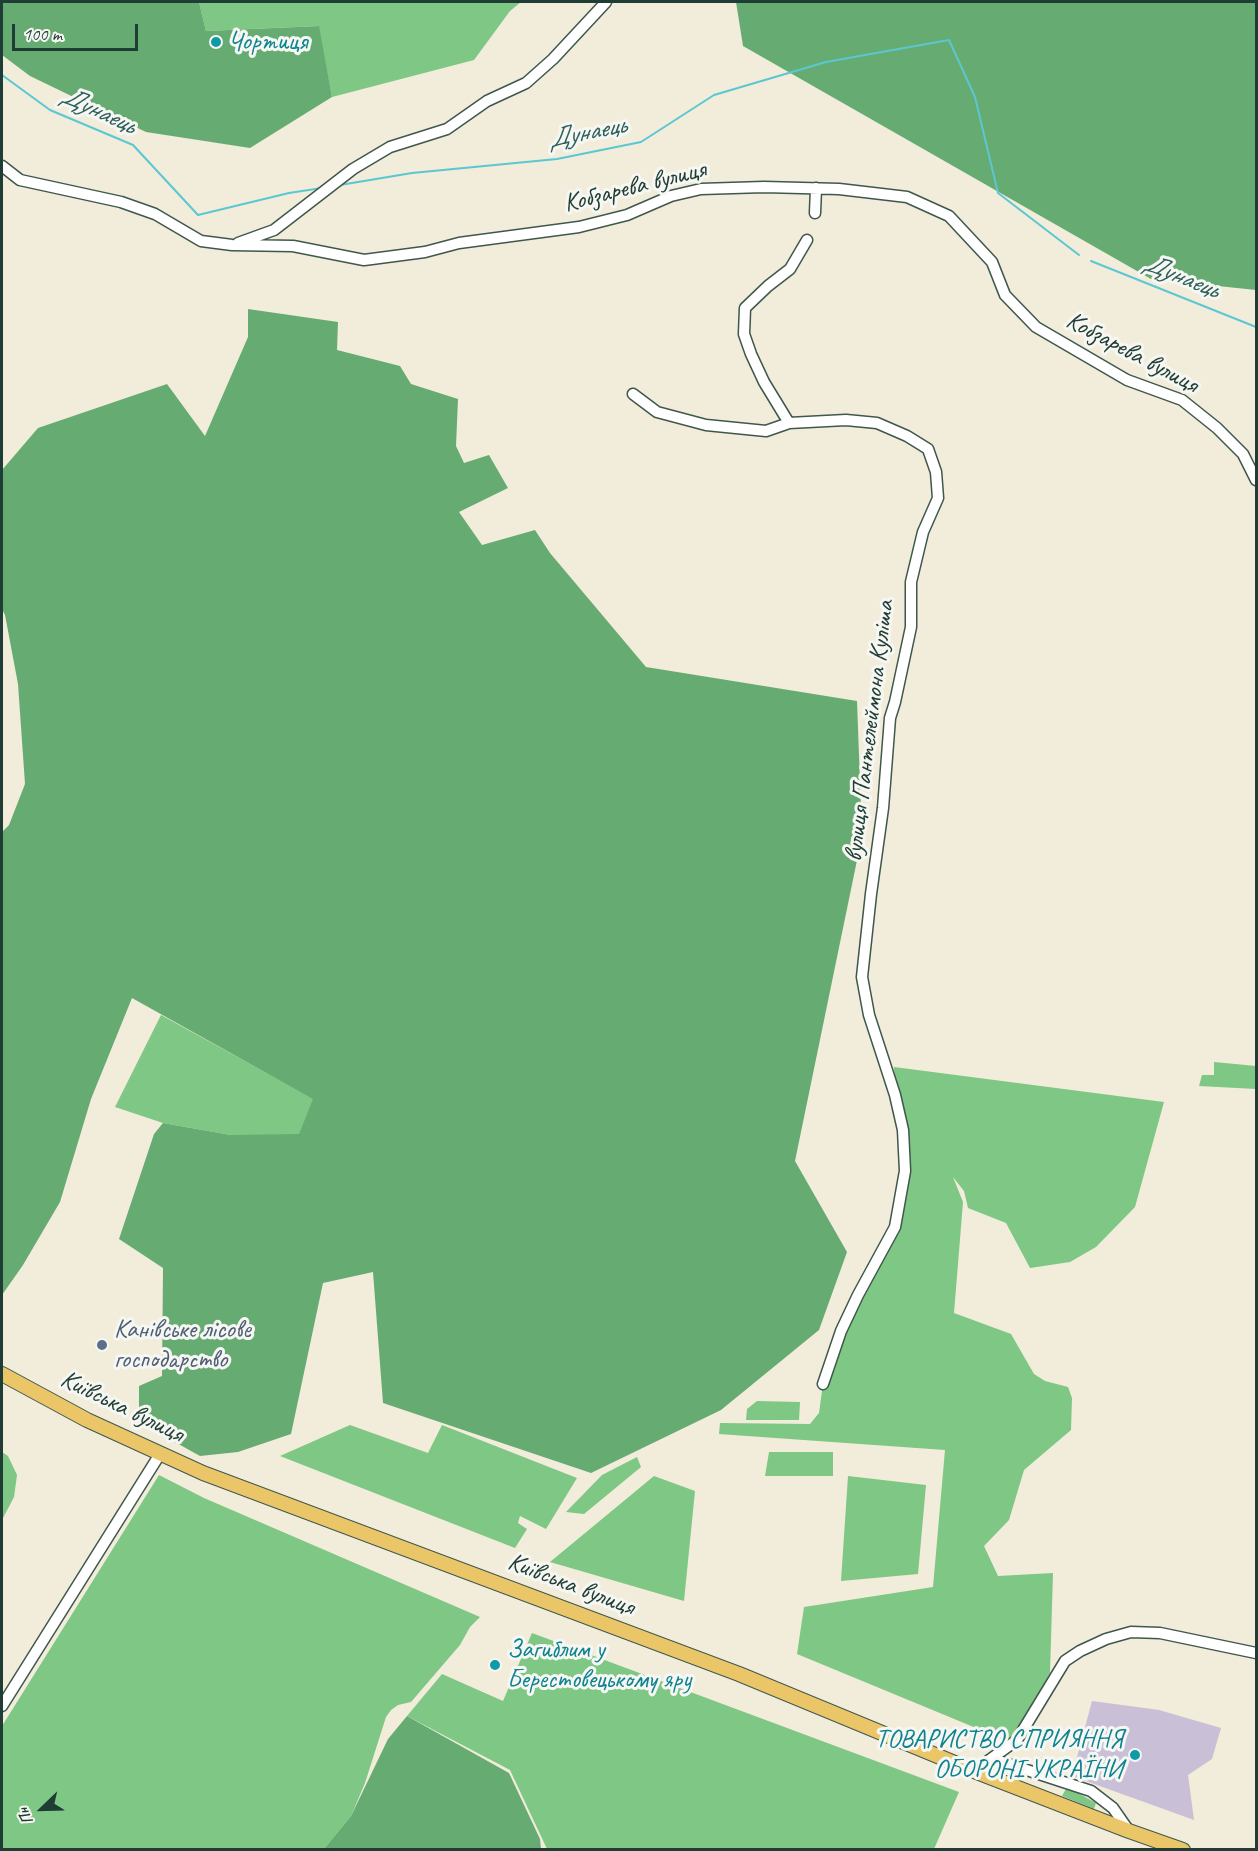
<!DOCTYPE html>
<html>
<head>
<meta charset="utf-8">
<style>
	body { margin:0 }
	#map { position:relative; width:1258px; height:1851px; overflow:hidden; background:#f2ecda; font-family:Caveat,sans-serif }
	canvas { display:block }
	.frame { position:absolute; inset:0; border:3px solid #1f3d34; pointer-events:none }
	.north { position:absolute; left:12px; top:1779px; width:60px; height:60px; -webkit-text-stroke:4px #f6f6f2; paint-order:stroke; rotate:247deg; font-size:16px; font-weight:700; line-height:24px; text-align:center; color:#1f3d34 }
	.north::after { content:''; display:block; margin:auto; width:21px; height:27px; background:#1f3d34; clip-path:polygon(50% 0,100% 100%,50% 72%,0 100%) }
	.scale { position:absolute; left:12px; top:24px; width:126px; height:27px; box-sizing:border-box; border:3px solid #1f3d34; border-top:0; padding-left:8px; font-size:18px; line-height:21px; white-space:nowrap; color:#1f3d34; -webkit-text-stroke:4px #f6f6f2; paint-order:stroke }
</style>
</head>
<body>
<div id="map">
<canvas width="1258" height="1851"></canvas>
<div class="frame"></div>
<div class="north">Пн</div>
<div class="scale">100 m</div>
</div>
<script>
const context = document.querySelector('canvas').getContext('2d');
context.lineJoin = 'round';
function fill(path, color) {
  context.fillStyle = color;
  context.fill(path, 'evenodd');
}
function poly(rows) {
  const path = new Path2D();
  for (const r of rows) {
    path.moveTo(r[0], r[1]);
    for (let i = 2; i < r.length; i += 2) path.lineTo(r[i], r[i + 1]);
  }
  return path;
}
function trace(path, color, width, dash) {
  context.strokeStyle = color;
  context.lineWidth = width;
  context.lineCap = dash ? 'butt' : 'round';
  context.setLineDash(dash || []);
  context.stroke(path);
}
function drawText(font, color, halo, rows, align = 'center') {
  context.font = font + ' Caveat,sans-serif';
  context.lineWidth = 6;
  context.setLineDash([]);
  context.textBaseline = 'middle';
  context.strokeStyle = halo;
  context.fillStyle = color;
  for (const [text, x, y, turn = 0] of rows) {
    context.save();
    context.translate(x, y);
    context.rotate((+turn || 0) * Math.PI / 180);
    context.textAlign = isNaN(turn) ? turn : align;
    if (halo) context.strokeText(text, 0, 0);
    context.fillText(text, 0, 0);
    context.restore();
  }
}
fill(poly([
	[1092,1701,1159,1710,1221,1728,1212,1759,1188,1775,1194,1820,1072,1776]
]), '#c9bfd7');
fill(poly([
	[199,2,521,2,510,11,474,60,332,97,318,26,206,31],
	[161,1015,314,1099,299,1135,231,1135,163,1123,115,1107],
	[1214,1062,1256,1066,1256,1089,1199,1086,1202,1075,1214,1075],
	[894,1067,1164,1102,1135,1207,1096,1247,1070,1262,1030,1268,1006,1223,968,1208,964,1191,953,1177,963,1202,954,1313,1011,1334,1034,1374,1045,1381,1068,1387,1072,1398,1071,1430,1024,1470,1009,1520,984,1546,998,1576,1053,1573,1050,1673,1010,1742,797,1654,804,1607,933,1587,945,1450,719,1434,720,1423,810,1424,819,1413,823,1384,841,1331,895,1227,905,1171,895,1095],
	[757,1401,800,1402,799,1420,746,1420,747,1409],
	[350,1425,428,1453,442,1425,577,1478,546,1529,520,1516,518,1523,527,1529,515,1548,280,1456],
	[2,1452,8,1456,17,1475,14,1497,2,1520],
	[769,1452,833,1452,833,1476,765,1476],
	[637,1457,641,1467,584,1514,566,1512,602,1475],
	[159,1475,204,1498,480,1617,470,1627,460,1645,411,1702,398,1705,391,1710,386,1717,365,1783,351,1816,324,1849,2,1849,2,1726],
	[654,1476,695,1491,684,1601,550,1562],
	[848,1476,926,1485,918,1574,841,1581],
	[532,1633,959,1792,934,1849,547,1849,510,1770,407,1716,442,1674,503,1701],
	[1067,1787,1096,1803,1094,1809,1062,1796]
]), '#7ec784');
fill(poly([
	[2,2,199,2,206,31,319,26,332,97,250,148,146,132,30,76,2,55],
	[736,2,1256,2,1256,290,1151,279,743,46],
	[248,309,338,322,337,350,400,366,411,384,458,399,456,446,464,463,489,455,508,488,459,512,482,545,535,530,550,553,646,667,857,701,862,836,795,1161,847,1252,819,1330,721,1410,591,1473,383,1403,373,1272,323,1283,291,1434,238,1452,200,1456,139,1422,139,1386,162,1376,163,1268,119,1239,154,1134,163,1123,231,1135,299,1134,313,1099,132,998,91,1099,60,1202,23,1265,2,1295,2,832,9,825,25,784,18,684,5,615,2,609,2,470,38,428,167,384,205,436,248,337],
	[407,1716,509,1773,540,1839,541,1849,324,1849,351,1816,388,1739]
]), '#66ac72');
trace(poly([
	[2,75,50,110,133,145,198,215,289,193,322,188],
	[340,185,412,173,557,159,641,142,714,95,826,62,949,40,975,97,998,193,1079,255],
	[1091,261,1256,327]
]), '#5ac7d1', 2);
const minor = poly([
	[2,166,20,180,121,202,155,214,201,241,232,245,293,246,364,260,425,252,459,243,579,227,627,215,671,196,701,189,764,187,839,189,907,197,949,216,992,262,1005,295,1036,327,1127,380,1182,400,1217,428,1243,454,1256,480],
	[815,213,816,188],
	[238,243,274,230,353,169,390,147,447,129,487,101,526,83,553,59,606,2],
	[633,394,657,412,706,425,766,431,789,423,846,420,877,423,907,436,928,449,936,472,938,498,923,532,911,582,911,627,895,702,890,718,883,808,871,894,862,977,869,1015,895,1095,903,1130,905,1171,895,1227,858,1295,841,1331,823,1384],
	[789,423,764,382,751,354,744,334,745,308,768,286,790,269,807,240],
	[2,1706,160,1454],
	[993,1759,1091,1791,1113,1808,1129,1831],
	[974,1771,1017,1740,1065,1661,1080,1651,1106,1639,1131,1632,1160,1633,1256,1653]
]);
const major = poly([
	[2,1374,87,1420,203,1473,739,1674,974,1771,1129,1831,1183,1850]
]);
trace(minor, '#3f574d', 13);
trace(major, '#3f574d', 16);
trace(minor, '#fff', 10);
trace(major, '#eac669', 14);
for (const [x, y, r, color] of [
	[216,42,6,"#0f9aa8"],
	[102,1345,6,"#5c6f8a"],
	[495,1665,6,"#0f9aa8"],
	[1135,1755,6,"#0f9aa8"]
]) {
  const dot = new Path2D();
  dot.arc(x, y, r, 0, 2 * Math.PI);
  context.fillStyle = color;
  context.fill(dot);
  trace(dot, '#f6f6f2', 2);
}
drawText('26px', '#0d838f', '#f6f6f2', [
	["Чортиця",228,42],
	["Загиблим у",507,1650],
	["Берестовецькому яру",507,1680],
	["ТОВАРИСТВО СПРИЯННЯ",1123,1740,"right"],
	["ОБОРОНІ УКРАЇНИ",1123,1770,"right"]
], 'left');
drawText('26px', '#1f3d34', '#f6f6f2', [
	["Кобзарева вулиця",635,187,-14],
	["Кобзарева вулиця",1132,353,28],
	["вулиця Пантелеймона Куліша",870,731,-83],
	["Київська вулиця",122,1407,26],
	["Київська вулиця",571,1585,21]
]);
drawText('26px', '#4e5e75', '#f6f6f2', [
	["Канівське лісове",114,1330],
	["господарство",114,1360]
], 'left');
drawText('italic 27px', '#2e605b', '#f6f6f2', [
	["Дунаець",98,111,25],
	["Дунаець",587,133,-11],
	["Дунаець",1181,277,22]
]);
</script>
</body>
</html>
